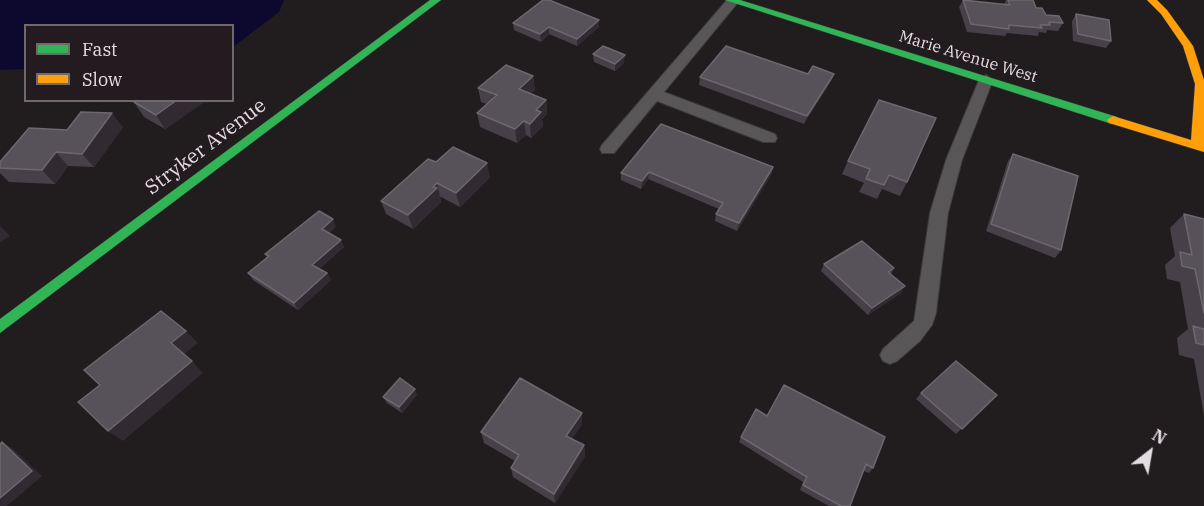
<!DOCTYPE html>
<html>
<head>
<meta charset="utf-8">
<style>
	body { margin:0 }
	#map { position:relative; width:1204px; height:506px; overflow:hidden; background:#211d1f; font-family:"IBM Plex Serif",serif }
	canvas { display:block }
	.legend { position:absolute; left:24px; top:24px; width:210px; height:78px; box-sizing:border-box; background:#231b20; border:2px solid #6f696d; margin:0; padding:8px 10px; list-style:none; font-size:18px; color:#e2dde0 }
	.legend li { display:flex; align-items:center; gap:12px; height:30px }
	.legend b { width:30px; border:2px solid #6f696d }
	.north { position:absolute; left:1120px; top:422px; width:60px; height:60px; -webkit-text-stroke:4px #231b20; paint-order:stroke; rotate:31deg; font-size:16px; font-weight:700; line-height:24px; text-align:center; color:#e2dde0 }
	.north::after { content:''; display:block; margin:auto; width:21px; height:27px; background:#e2dde0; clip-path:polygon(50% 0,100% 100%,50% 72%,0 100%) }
</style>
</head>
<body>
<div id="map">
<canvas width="1204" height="506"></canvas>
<ul class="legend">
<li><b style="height:8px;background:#30b455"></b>Fast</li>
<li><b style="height:8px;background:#ff9f0a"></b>Slow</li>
</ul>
<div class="north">N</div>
</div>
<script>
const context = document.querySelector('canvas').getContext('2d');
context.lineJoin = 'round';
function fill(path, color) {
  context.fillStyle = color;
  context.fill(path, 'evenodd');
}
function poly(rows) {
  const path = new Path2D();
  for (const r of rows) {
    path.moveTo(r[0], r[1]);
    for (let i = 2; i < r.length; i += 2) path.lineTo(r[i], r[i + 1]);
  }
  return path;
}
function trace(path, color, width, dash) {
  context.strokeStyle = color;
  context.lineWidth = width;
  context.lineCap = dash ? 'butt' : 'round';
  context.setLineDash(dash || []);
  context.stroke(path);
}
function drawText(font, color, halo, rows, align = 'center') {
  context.font = font + ' "IBM Plex Serif",serif';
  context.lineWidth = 4.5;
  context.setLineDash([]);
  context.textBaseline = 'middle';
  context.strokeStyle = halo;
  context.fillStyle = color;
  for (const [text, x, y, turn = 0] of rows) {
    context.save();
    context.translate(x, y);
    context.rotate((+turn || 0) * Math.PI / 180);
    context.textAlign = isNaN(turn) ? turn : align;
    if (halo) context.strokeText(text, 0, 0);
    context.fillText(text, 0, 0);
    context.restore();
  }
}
fill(poly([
	[0,0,284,0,279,12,233,47,232,26,26,26,25,69,0,70]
]), '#0d082d');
const lane = poly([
	[727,0,739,1,664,92,775,134,777,138,775,142,763,142,657,101,614,153,602,153,600,149,602,145,727,0],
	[986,75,993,80,962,160,948,213,936,313,932,325,920,341,897,361,890,364,883,361,880,355,883,349,914,321,930,213,946,160,979,80,986,75]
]);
const fast = poly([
	[430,0,441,0,0,333,0,319,430,0],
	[725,0,740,0,1117,117,1119,120,1113,124,1109,123,725,0]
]);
const slow = poly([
	[1147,0,1157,0,1167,10,1193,46,1204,80,1204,152,1109,123,1107,120,1113,116,1191,140,1195,84,1183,46,1161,14,1147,0]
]);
trace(lane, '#3b393a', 2);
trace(fast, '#3b393a', 1);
trace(slow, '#3b393a', 1);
fill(lane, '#585656');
fill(fast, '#30b455');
fill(slow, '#ff9f0a');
fill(poly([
	[963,0,1004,5,1006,0,1033,0,1036,8,1046,15,1063,23,1058,31,1047,30,1046,33,1039,32,1038,36,1007,33,1005,36,967,32,959,7],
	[1076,14,1111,41,1106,48,1073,41,1072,21],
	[599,20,599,27,577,46,549,34,541,42,514,30,513,23],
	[593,54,624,63,615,71,594,62],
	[834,74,831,81,804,124,699,85,700,77],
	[533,76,535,90,530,94,546,100,547,114,542,119,543,126,531,138,526,135,517,143,480,127,477,113,487,104,481,102,478,88],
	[137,100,207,100,165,129,144,117,134,102],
	[123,127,94,167,68,166,55,184,9,182,0,173,0,162,67,130],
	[1013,154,1061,250,1055,258,986,231,1008,161],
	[848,161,907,182,900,196,882,189,877,199,859,192,864,183,842,174],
	[436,162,490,177,460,207,441,197,440,198,441,202,413,229,386,214,381,201],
	[773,167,771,175,737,231,715,221,716,214,719,209,648,179,641,189,621,180,621,173],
	[1184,214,1204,219,1204,416,1194,359,1179,355,1177,338,1188,329,1180,282,1167,279,1165,265,1175,256,1170,228],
	[336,226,329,233,344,247,319,269,327,273,331,280,298,310,253,280,248,273,267,257,265,254],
	[824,264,894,268,891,274,901,293,868,315,821,271],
	[921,393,997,395,956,434,916,399],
	[417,395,402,413,387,403,383,397],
	[767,416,873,468,869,473,864,471,850,506,829,506,800,490,803,482,739,442,741,437],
	[582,424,572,439,584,445,585,456,555,503,513,477,511,468,515,461,484,443,481,432]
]), '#474048');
fill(poly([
	[599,20,599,27,577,46,577,39],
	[549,27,549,34,541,42,540,34],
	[625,55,624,63,615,71,615,64],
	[834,74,831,81,804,124,807,116],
	[533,76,535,90,520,103,519,89],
	[177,100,207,100,165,129,156,115],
	[546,100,547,114,542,119,543,126,531,138,530,124,536,110],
	[112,113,123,127,94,167,82,154],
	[524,121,526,135,517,143,515,129],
	[56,152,68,166,55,184,42,170],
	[487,163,490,177,460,207,456,193],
	[773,167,771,175,737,231,739,223],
	[649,172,648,179,641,189,642,181],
	[437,183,441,202,413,229,408,215],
	[333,219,336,226,325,236,322,229],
	[0,226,10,236,0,242],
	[341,240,344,247,316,272,312,265],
	[327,273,331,280,298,310,294,303],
	[905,286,901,293,868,315,872,308],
	[186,331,198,343,183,355,171,343],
	[192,361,203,373,123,441,108,431],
	[415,389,417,395,402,413,399,407],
	[582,413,582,424,567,446,566,436],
	[2,442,12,448,42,476,7,506,0,506],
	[584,445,585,456,555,503,554,494]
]), '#312b31');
const building = poly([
	[543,0,549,0,599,20,577,39,549,27,540,34,513,23,543,0],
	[963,0,1010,5,1008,0,1033,0,1036,8,1042,8,1046,15,1059,16,1063,23,1049,22,1050,25,1040,25,1042,28,1009,25,1009,29,971,24,963,0],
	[1076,14,1109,20,1111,41,1078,34,1076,14],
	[603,46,625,55,615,64,593,54,603,46],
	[726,46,808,74,813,66,834,74,807,116,700,77,726,46],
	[506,65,533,76,519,89,546,100,536,110,541,112,530,124,524,121,515,129,477,113,497,95,478,88,506,65],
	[137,100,177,100,156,115,134,102,137,100],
	[879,100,936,118,907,182,889,175,884,185,866,179,870,169,848,161,879,100],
	[81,112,112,113,82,154,56,152,42,170,0,168,0,162,29,128,67,130,81,112],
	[661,124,773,167,739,223,716,214,723,203,649,172,642,181,621,173,661,124],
	[453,147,487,163,456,193,437,183,433,187,437,188,408,215,381,201,428,159,436,162,453,147],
	[1013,154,1078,176,1061,250,991,224,1013,154],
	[319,211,333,219,322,229,341,240,312,265,327,273,294,303,248,273,269,256,265,254,319,211],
	[1184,214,1204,219,1204,313,1195,269,1182,266,1180,252,1192,255,1184,214],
	[862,241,894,268,888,272,905,286,872,308,824,264,862,241],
	[161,311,186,331,171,343,192,361,108,431,78,402,100,385,84,370,161,311],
	[1193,326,1204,329,1204,345,1196,343,1193,326],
	[956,361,997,395,962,429,921,393,956,361],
	[400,378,415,389,399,407,383,397,400,378],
	[520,378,582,413,566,436,584,445,554,494,511,468,519,455,481,432,520,378],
	[784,385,885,437,873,468,866,464,850,506,841,506,803,485,807,477,741,437,756,409,767,416,784,385],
	[2,442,32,471,0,498,0,444,2,442]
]);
fill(building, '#575159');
trace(building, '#6d676e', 1.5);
drawText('16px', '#e2dde0', '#231b20', [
	["Marie Avenue West",968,57,17]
]);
drawText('20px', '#e2dde0', '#231b20', [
	["Stryker Avenue",206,147,-37]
]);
</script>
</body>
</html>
